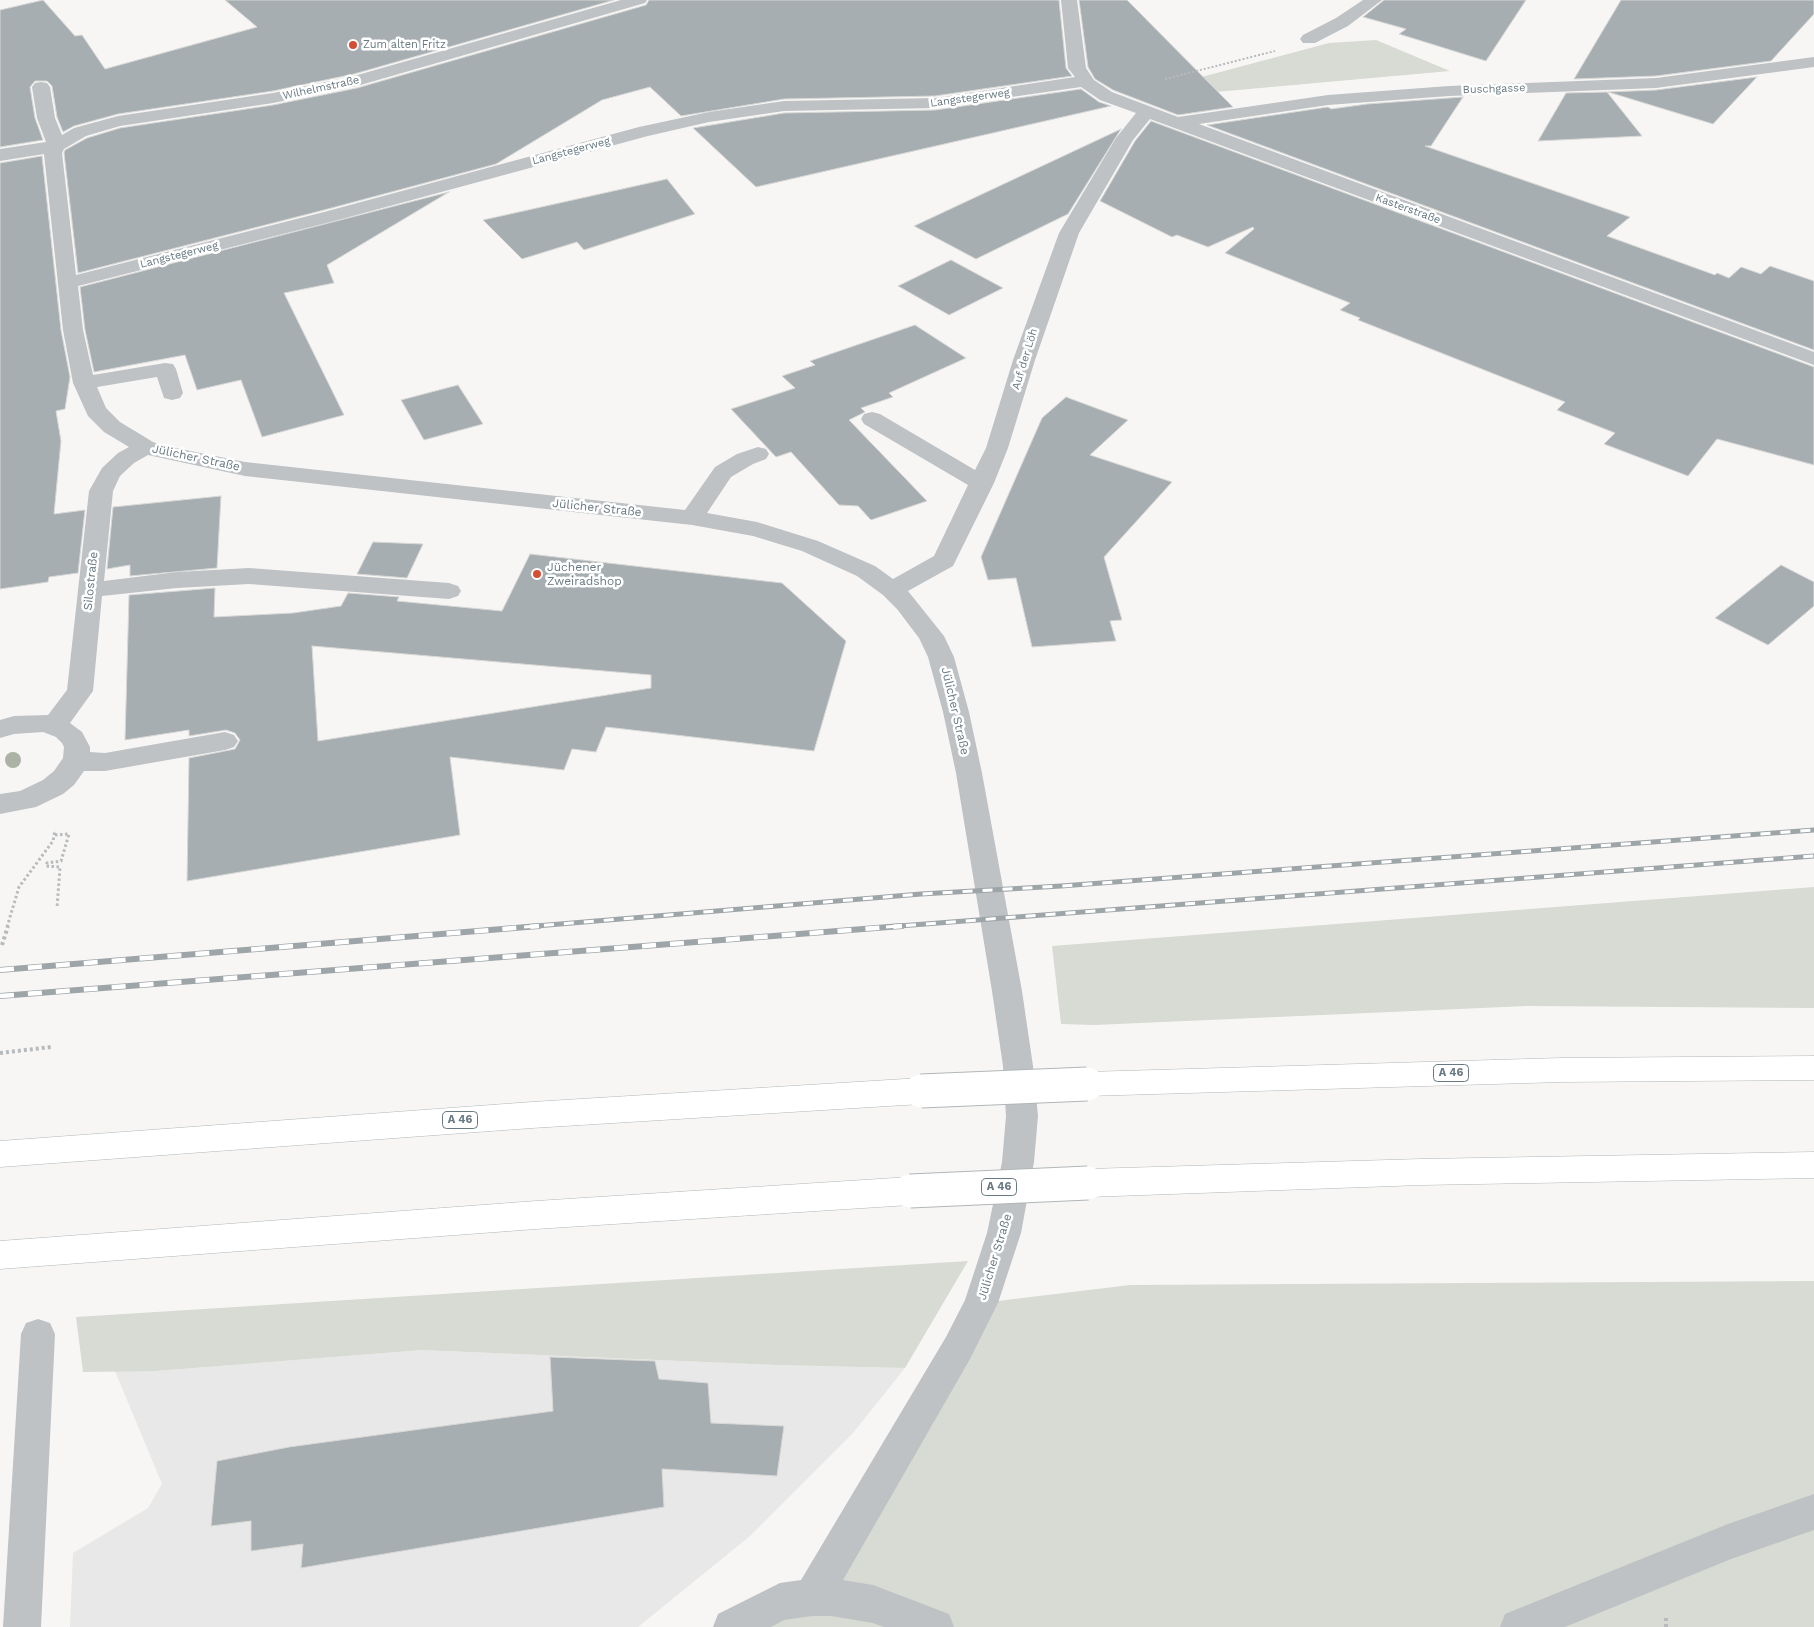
<!DOCTYPE html>
<html>
<head>
<meta charset="utf-8">
<style>
	body { margin:0 }
	canvas { display:block; background:#f7f6f4 }
</style>
</head>
<body>
<canvas width="1814" height="1627"></canvas>
<script>
const context = document.querySelector('canvas').getContext('2d');
context.lineJoin = 'round';
function fill(path, color) {
  context.fillStyle = color;
  context.fill(path, 'evenodd');
}
function poly(rows) {
  const path = new Path2D();
  for (const r of rows) {
    path.moveTo(r[0], r[1]);
    for (let i = 2; i < r.length; i += 2) path.lineTo(r[i], r[i + 1]);
  }
  return path;
}
function trace(path, color, width, dash) {
  context.strokeStyle = color;
  context.lineWidth = width;
  context.lineCap = dash ? 'butt' : 'round';
  context.setLineDash(dash || []);
  context.stroke(path);
}
function drawText(font, color, halo, rows, align = 'center') {
  context.font = font + ' "Work Sans",sans-serif';
  context.lineWidth = 5;
  context.setLineDash([]);
  context.textBaseline = 'middle';
  context.strokeStyle = halo;
  context.fillStyle = color;
  for (const [text, x, y, turn = 0] of rows) {
    context.save();
    context.translate(x, y);
    context.rotate((+turn || 0) * Math.PI / 180);
    context.textAlign = isNaN(turn) ? turn : align;
    if (halo) context.strokeText(text, 0, 0);
    context.fillText(text, 0, 0);
    context.restore();
  }
}
fill(poly([
	[422,1350,776,1365,905,1368,853,1433,750,1536,638,1627,70,1627,73,1553,148,1508,162,1484,115,1371,156,1371]
]), '#e7e8e7');
fill(poly([
	[1376,40,1450,71,1182,95,1164,87,1329,43],
	[1814,887,1814,1008,1527,1006,1095,1025,1061,1024,1052,946],
	[968,1261,905,1368,776,1365,422,1350,156,1371,83,1372,76,1317],
	[1814,1281,1814,1627,732,1627,795,1599,981,1303,1130,1285]
]), '#d7dbd3');
const building = poly([
	[43,0,75,36,82,35,105,69,257,27,225,0,614,0,354,74,273,91,118,114,74,126,63,132,57,117,52,86,47,81,35,81,30,87,35,118,43,140,0,147,0,10,43,0],
	[649,0,1059,0,1066,68,1072,76,935,96,784,99,681,116,650,87,602,100,496,164,324,210,78,273,64,153,65,150,87,138,120,128,273,105,357,88,646,5,649,0],
	[1079,0,1127,0,1233,107,1178,115,1113,90,1095,79,1088,67,1079,0],
	[1384,0,1526,0,1486,61,1399,34,1406,29,1363,17,1384,0],
	[1621,0,1814,0,1814,14,1771,61,1656,76,1574,79,1621,0],
	[1757,77,1713,124,1608,92,1656,90,1757,77],
	[1081,89,1099,102,1111,106,756,187,693,128,784,113,935,110,1081,89],
	[1607,92,1642,136,1538,141,1566,93,1607,92],
	[1463,97,1431,146,1425,146,1630,217,1607,236,1715,275,1717,273,1729,278,1741,267,1761,274,1770,266,1814,281,1814,350,1207,125,1328,107,1331,109,1367,104,1463,97],
	[1151,121,1814,367,1814,465,1717,439,1688,476,1604,444,1615,433,1557,410,1565,402,1358,320,1360,318,1340,310,1350,303,1225,253,1254,229,1253,227,1208,247,1177,235,1172,237,1100,201,1135,141,1151,121],
	[1121,129,1068,214,976,259,914,226,1121,129],
	[42,156,61,330,70,377,65,409,56,411,61,441,54,514,85,510,78,573,49,577,48,582,0,589,0,163,42,156],
	[667,179,695,214,584,250,577,242,522,259,483,220,667,179],
	[449,192,327,265,334,283,284,293,344,415,262,437,241,380,197,390,185,355,94,372,85,330,80,287,449,192],
	[951,260,1003,288,949,315,898,286,951,260],
	[915,325,966,358,889,393,893,397,861,408,865,412,849,420,927,501,871,520,858,506,839,505,791,452,776,457,731,409,795,388,782,376,815,365,810,361,915,325],
	[458,385,483,424,424,440,401,400,458,385],
	[1066,397,1128,420,1090,455,1172,482,1104,557,1122,620,1110,621,1116,641,1032,647,1016,578,988,580,981,557,1042,418,1066,397],
	[221,496,217,568,130,576,130,565,107,569,113,507,221,496],
	[373,542,423,544,407,578,357,574,373,542],
	[530,554,782,583,846,641,814,751,606,727,596,752,572,749,564,770,450,757,460,835,187,881,189,758,235,749,240,740,235,733,226,730,189,736,189,730,125,740,129,595,215,588,214,617,293,613,341,606,348,593,399,597,397,601,502,611,530,554],
	[312,646,651,675,651,688,318,741,312,646],
	[1781,565,1814,582,1814,606,1768,645,1715,618,1781,565],
	[550,1357,655,1361,659,1379,708,1383,711,1423,784,1426,777,1476,662,1469,664,1507,301,1568,303,1544,251,1551,251,1521,211,1526,217,1461,289,1447,553,1411,550,1357]
]);
fill(building, '#a6aeb2');
trace(building, '#d8d8d6', 1);
const highway = poly([
	[1814,1056,1814,1080,1561,1082,1087,1096,1076,1093,1071,1084,1076,1075,1087,1072,1561,1058,1814,1056],
	[921,1078,932,1082,937,1091,932,1100,921,1104,532,1128,0,1167,0,1141,532,1102,921,1078],
	[1814,1152,1814,1178,1421,1185,1088,1197,1077,1193,1072,1183,1077,1173,1088,1169,1421,1159,1814,1152],
	[910,1177,922,1181,926,1191,922,1201,910,1205,536,1229,0,1269,0,1241,536,1201,910,1177]
]);
trace(highway, '#b1b6b8', 1);
trace(poly([
	[1165,79,1275,51]
]), '#b8bbbd', 2, [2, 2]);
trace(poly([
	[55,835,69,834,61,861,47,863,46,866,60,867,57,908],
	[7,927,19,887,53,841,55,830]
]), '#b8bbbd', 3, [2.5, 2.5]);
trace(poly([
	[2,945,8,926],
	[0,1053,51,1047],
	[1666,1618,1666,1627]
]), '#b8bbbd', 4, [3, 3]);
fill(poly([
	[621,0,647,0,645,3,357,86,273,103,120,126,86,136,64,149,62,153,76,275,324,212,639,127,709,112,784,101,935,98,1075,77,1068,68,1061,0,1077,0,1086,68,1094,80,1112,92,1178,117,1328,95,1449,86,1656,78,1814,57,1814,67,1656,88,1449,96,1328,105,1199,124,1814,352,1814,365,1150,119,1133,140,1079,233,1035,360,1008,448,994,483,953,566,908,591,944,636,954,657,969,712,982,773,1022,991,1033,1066,1038,1116,1034,1162,1021,1233,998,1303,970,1359,843,1580,873,1585,949,1614,954,1627,884,1627,873,1623,831,1616,812,1616,784,1620,771,1627,713,1627,718,1614,780,1583,801,1580,946,1337,965,1300,987,1233,1002,1162,1006,1116,1003,1066,992,991,956,773,943,712,928,657,919,638,897,609,883,595,857,576,802,551,753,536,692,525,245,476,148,455,134,463,120,476,113,491,104,581,177,572,249,568,449,583,458,586,461,591,458,596,449,599,249,584,177,588,102,596,93,691,70,723,82,732,90,747,90,752,105,753,225,732,234,735,238,741,234,747,225,750,105,771,84,771,74,785,63,794,36,807,0,814,0,794,20,791,43,780,54,771,63,758,64,747,62,743,56,737,43,732,14,734,0,738,0,720,14,716,48,715,67,690,89,491,102,468,118,453,129,447,104,432,88,416,73,383,63,330,44,154,0,161,0,149,46,142,37,118,32,87,35,83,41,82,47,83,50,87,55,118,62,135,74,128,118,116,273,93,354,76,621,0],
	[1081,87,1100,100,1136,113,1116,138,1059,233,1013,360,986,448,975,470,880,414,872,412,864,414,861,419,864,424,968,485,934,556,893,579,875,566,818,541,757,522,707,513,731,477,753,464,766,459,769,454,766,449,758,447,737,454,715,467,685,510,245,462,166,446,153,442,120,422,106,408,97,387,157,377,164,398,172,400,180,398,183,393,176,369,173,364,165,363,93,375,83,330,78,286,338,220,648,136,709,122,784,111,935,108,1081,87],
	[1363,0,1382,0,1348,26,1315,43,1303,43,1300,39,1303,35,1336,18,1363,0],
	[38,1319,50,1323,55,1334,41,1627,3,1627,21,1334,26,1323,38,1319],
	[1814,1494,1814,1530,1731,1559,1565,1627,1500,1627,1505,1614,1728,1524,1814,1494]
]), '#bec2c5');
fill(highway, '#fff');
const railFar1 = poly([
	[524,927,921,894,1061,886,1814,830],
	[886,927,1814,856]
]);
const rail = poly([
	[0,970,539,926],
	[0,996,902,926]
]);
trace(railFar1, '#9ea5a9', 5);
trace(rail, '#9ea5a9', 6);
trace(railFar1, '#fff', 3, [10]);
trace(rail, '#fff', 4.5, [14]);
const highwayBridge = poly([
	[921,1091,1087,1084],
	[910,1191,1088,1183]
]);
trace(highwayBridge, '#b1b6b8', 35, []);
trace(highwayBridge, '#fff', 33);
context.fillStyle = '#abb2a6';
for (const [x, y] of [
	[13,760]
]) {
  context.beginPath();
  context.arc(x, y, 8, 0, 2 * Math.PI);
  context.fill();
}
for (const [x, y, r, color] of [
	[353,45,5,"#d44e36"],
	[537,574,5,"#d44e36"]
]) {
  const dot = new Path2D();
  dot.arc(x, y, r, 0, 2 * Math.PI);
  context.fillStyle = color;
  context.fill(dot);
  trace(dot, '#fff', 2);
}
drawText('11px', '#687982', '#fff', [
	["Zum alten Fritz",363,45]
], 'left');
drawText('11px', '#687982', '#fff', [
	["Wilhelmstraße",321,88,-12],
	["Buschgasse",1494,89,-2],
	["Langstegerweg",970,98,-8],
	["Langstegerweg",571,151,-15],
	["Kasterstraße",1408,209,20],
	["Langstegerweg",179,255,-14],
	["Auf der Löh",1025,359,-73]
]);
for (const [x, y, w] of [
	[1451,1073,35],
	[460,1120,35],
	[999,1187,35]
]) {
  const box = new Path2D();
  box.roundRect(x - w / 2, y - 8.5, w, 17, 4);
  context.fillStyle = '#fff';
  context.fill(box);
  trace(box, '#687982', 1);
}
drawText('bold 11px', '#687982', null, [
	["A 46",1451,1073],
	["A 46",460,1120],
	["A 46",999,1187]
]);
drawText('12px', '#687982', '#fff', [
	["Jülicher Straße",196,458,12],
	["Jülicher Straße",597,508,6],
	["Silostraße",91,581,-84],
	["Jülicher Straße",955,711,77],
	["Jülicher Straße",995,1257,-73]
]);
drawText('12px', '#687982', '#fff', [
	["Jüchener",547,567],
	["Zweiradshop",547,581]
], 'left');
</script>
</body>
</html>
